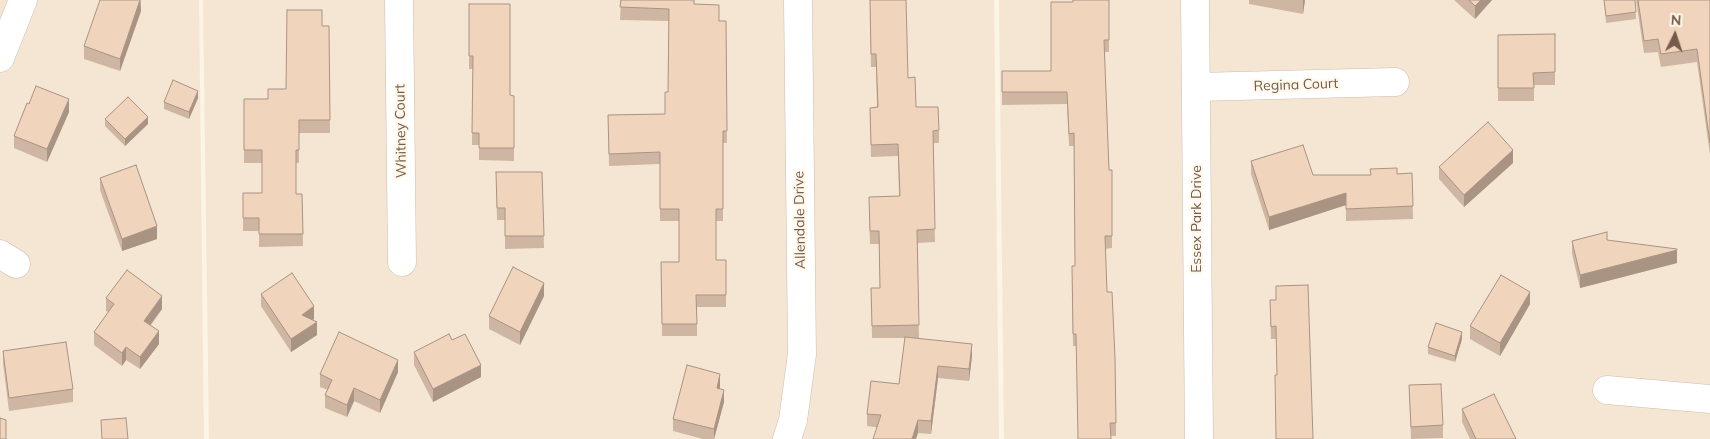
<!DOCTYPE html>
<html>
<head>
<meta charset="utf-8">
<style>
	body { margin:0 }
	#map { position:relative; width:1710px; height:439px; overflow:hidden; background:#fcf4e4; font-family:Mulish,sans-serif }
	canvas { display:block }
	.north { position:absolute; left:1650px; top:10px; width:50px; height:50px; -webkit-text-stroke:4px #fff8eb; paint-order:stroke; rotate:4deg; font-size:14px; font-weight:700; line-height:20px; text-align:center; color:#755b4a }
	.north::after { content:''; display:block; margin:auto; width:18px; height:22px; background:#755b4a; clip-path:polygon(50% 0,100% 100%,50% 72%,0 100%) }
</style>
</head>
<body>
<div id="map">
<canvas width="1710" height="439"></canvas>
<div class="north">N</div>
</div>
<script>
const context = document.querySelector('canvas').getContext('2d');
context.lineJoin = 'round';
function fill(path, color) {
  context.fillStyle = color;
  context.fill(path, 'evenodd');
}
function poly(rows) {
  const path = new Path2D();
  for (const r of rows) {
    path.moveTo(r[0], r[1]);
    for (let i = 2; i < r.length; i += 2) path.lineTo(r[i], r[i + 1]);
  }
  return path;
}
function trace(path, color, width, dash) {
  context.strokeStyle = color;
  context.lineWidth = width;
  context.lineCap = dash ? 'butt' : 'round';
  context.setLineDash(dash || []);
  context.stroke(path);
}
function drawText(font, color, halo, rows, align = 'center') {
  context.font = font + ' Mulish,sans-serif';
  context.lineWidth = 4.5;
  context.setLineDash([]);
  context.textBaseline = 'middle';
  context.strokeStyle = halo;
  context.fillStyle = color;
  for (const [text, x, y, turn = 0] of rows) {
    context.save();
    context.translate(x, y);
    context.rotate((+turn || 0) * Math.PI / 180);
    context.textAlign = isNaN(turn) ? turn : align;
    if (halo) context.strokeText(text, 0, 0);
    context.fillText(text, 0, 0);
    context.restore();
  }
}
fill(poly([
	[0,0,199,0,204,439,0,439],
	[203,0,994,0,999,439,209,439],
	[999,0,1710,0,1710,439,1004,439]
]), '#f4e6d3');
const minor = poly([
	[399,0,402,262],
	[1195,0,1199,439],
	[0,58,23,0],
	[1197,87,1395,82],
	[0,254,16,264],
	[1607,390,1710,399],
	[787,439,793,420,802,354,798,0]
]);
trace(minor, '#cebcab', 29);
trace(minor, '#fff', 28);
fill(poly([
	[141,0,141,11,120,71,84,59,84,46],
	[621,0,694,4,719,21,726,21,727,143,723,143,723,221,716,221,716,260,726,260,726,307,697,307,697,336,662,336,661,262,679,262,679,221,660,221,660,164,609,166,608,115,665,114,668,92,669,21,620,20],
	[870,0,908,78,916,107,939,130,939,143,933,143,935,242,917,243,919,338,915,338,972,356,969,381,938,378,931,434,918,433,867,426,867,414,899,384,905,338,872,338,871,288,880,288,879,244,870,244,869,210,899,196,898,156,871,157,870,108,877,107,876,67,871,67],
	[1109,0,1109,52,1104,52,1109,170,1112,170,1112,248,1105,249,1107,292,1116,423,1116,436,1111,436,1076,346,1073,346,1072,279,1075,266,1074,146,1069,146,1067,104,1002,105,1002,71,1051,71,1073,2],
	[1249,0,1305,0,1303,14,1249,4],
	[1454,0,1492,0,1475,19],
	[1604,0,1635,0,1636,19,1606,23],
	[1636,0,1710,0,1710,155,1697,62,1661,67,1658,52,1644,53],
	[469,4,510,95,514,96,514,161,479,160,479,145,472,145,473,69,469,69],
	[322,26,329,26,330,133,299,133,299,163,296,163,296,194,302,194,303,246,259,247,259,231,243,231,243,193,262,193,262,163,244,163,244,99,268,99,286,89],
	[1555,34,1555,85,1534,85,1534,101,1498,101,1498,35],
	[198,98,189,119,164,109,164,102],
	[29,104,69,112,47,162,14,148,14,136],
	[105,119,148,124,125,146,105,126],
	[1251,161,1313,175,1370,175,1412,173,1413,219,1346,221,1346,205,1269,230,1251,174],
	[1513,163,1464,207,1439,179,1439,167],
	[496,172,542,172,544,248,505,249,505,220,497,220],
	[100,178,157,239,122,251,100,190],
	[1607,240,1677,263,1580,288,1572,254,1572,241],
	[261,294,314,319,313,320,317,335,291,352,261,306],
	[544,296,520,345,489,329,489,316],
	[106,298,162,309,151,325,159,344,140,369,126,360,122,366,94,345,94,332,108,312,106,311],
	[1270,300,1276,300,1277,375,1276,339,1271,339],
	[1530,304,1500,356,1470,339,1470,326],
	[1462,339,1455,362,1428,354,1428,347],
	[452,340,481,377,433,402,414,365,414,352],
	[3,351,73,389,73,402,9,411,3,363],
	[398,372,380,413,354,401,347,417,325,408,325,395,328,390,320,387,320,374],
	[1409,385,1443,425,1443,438,1411,439],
	[720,387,720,388,724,402,714,439,703,439,673,431,673,419],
	[1462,409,1516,439,1470,439,1462,422]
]), '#cfb6a2');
fill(poly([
	[140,0,141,11,120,71,120,59],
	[1303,0,1305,0,1303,14],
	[1481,0,1492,0,1475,19,1475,6],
	[198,91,198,98,189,119,189,112],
	[69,99,69,112,47,162,47,149],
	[148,117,148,124,125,146,125,139],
	[1513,150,1513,163,1464,207,1464,195],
	[1346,193,1346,205,1269,230,1269,217],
	[157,226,157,239,122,251,122,239],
	[1677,250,1677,263,1580,288,1580,275],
	[544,283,544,296,520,345,520,332],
	[1530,292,1530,304,1500,356,1500,343],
	[162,296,162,309,144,333,144,321],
	[314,306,314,319,302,328,302,315],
	[317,322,317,335,291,352,291,339],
	[159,331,159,344,140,369,140,357],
	[1462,332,1462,339,1455,362,1455,356],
	[972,344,972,356,969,381,969,369],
	[126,347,126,360,122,366,122,353],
	[398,360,398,372,380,413,380,400],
	[481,365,481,377,433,402,433,389],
	[938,366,938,378,931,434,931,421],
	[720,374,720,387,717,400,717,388],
	[354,388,354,401,347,417,347,405],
	[724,390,724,402,714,439,714,429],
	[918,420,918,433,916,439,912,439]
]), '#a99484');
const building = poly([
	[100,0,140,0,120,59,84,46,100,0],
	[621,0,694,0,694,4,719,5,719,21,726,21,727,131,723,131,723,209,716,209,716,260,726,260,726,295,696,295,697,324,662,324,661,262,679,262,679,209,660,209,660,152,609,154,608,115,665,114,665,92,668,92,669,9,620,7,621,0],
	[870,0,906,0,908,78,915,77,916,107,938,107,939,130,933,131,935,229,917,230,919,325,872,326,871,288,880,288,879,231,870,231,869,197,900,196,898,144,871,145,870,108,878,107,876,54,871,54,870,0],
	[1073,0,1109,0,1109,40,1104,40,1109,170,1112,170,1112,236,1105,236,1107,292,1112,292,1115,358,1116,423,1110,423,1111,439,1078,439,1076,334,1073,334,1072,266,1075,266,1074,133,1069,134,1067,92,1002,92,1002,71,1051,71,1051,2,1073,2,1073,0],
	[1469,0,1481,0,1475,6,1469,0],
	[1604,0,1635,0,1636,12,1606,16,1604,0],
	[1638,0,1710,0,1710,143,1697,49,1661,54,1658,39,1644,41,1638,0],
	[469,4,510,4,510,95,514,96,514,148,479,148,479,133,472,133,473,56,469,56,469,4],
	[287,10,322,10,322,26,329,26,330,120,299,120,299,150,296,150,296,194,302,194,303,234,259,234,259,218,243,218,243,193,262,193,262,150,244,150,244,99,268,99,268,89,286,89,287,10],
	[1555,34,1555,72,1533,73,1534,88,1498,88,1498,35,1555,34],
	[173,80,198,91,189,112,164,102,173,80],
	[36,86,69,99,47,149,14,136,27,103,29,104,36,86],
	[128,97,148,117,125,139,105,119,128,97],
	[1488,122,1513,150,1464,195,1439,167,1488,122],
	[1303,145,1313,175,1371,175,1370,169,1397,168,1397,174,1412,173,1413,206,1346,209,1346,193,1269,217,1251,161,1303,145],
	[136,165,157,226,122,239,100,178,136,165],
	[496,172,542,172,544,236,505,236,505,208,497,208,496,172],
	[1607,232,1607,240,1677,249,1677,250,1580,275,1572,241,1607,232],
	[513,267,544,283,520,332,489,316,513,267],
	[127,270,162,296,144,321,159,331,140,357,126,347,122,353,94,332,114,304,106,298,127,270],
	[292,273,314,306,302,315,317,322,291,339,261,294,292,273],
	[1501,275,1530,292,1500,343,1470,326,1501,275],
	[1308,285,1313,439,1276,439,1275,375,1277,375,1276,326,1271,327,1270,300,1276,300,1276,286,1308,285],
	[1436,323,1462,332,1455,356,1428,347,1436,323],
	[339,332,398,360,380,400,354,388,347,405,325,395,332,380,320,374,339,332],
	[449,334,452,340,465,334,481,365,433,389,414,352,449,334],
	[905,337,972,344,969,369,938,366,931,421,918,420,912,439,873,439,881,415,867,414,871,381,899,384,905,337],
	[66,342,73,389,9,398,3,351,66,342],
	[687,365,720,374,717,388,724,390,714,429,673,419,687,365],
	[1441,384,1443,425,1411,427,1409,385,1441,384],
	[1494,394,1516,439,1476,439,1462,409,1494,394],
	[0,418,6,420,6,439,0,439,0,418],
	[126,418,128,439,102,439,101,420,126,418]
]);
fill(building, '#f1d4bc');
trace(building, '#a99484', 1);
drawText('14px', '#755b4a', '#fff8eb', [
	["Regina Court",1296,85,-2],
	["Whitney Court",401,131,-91],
	["Essex Park Drive",1197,219,-90],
	["Allendale Drive",800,220,-91]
]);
</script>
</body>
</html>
